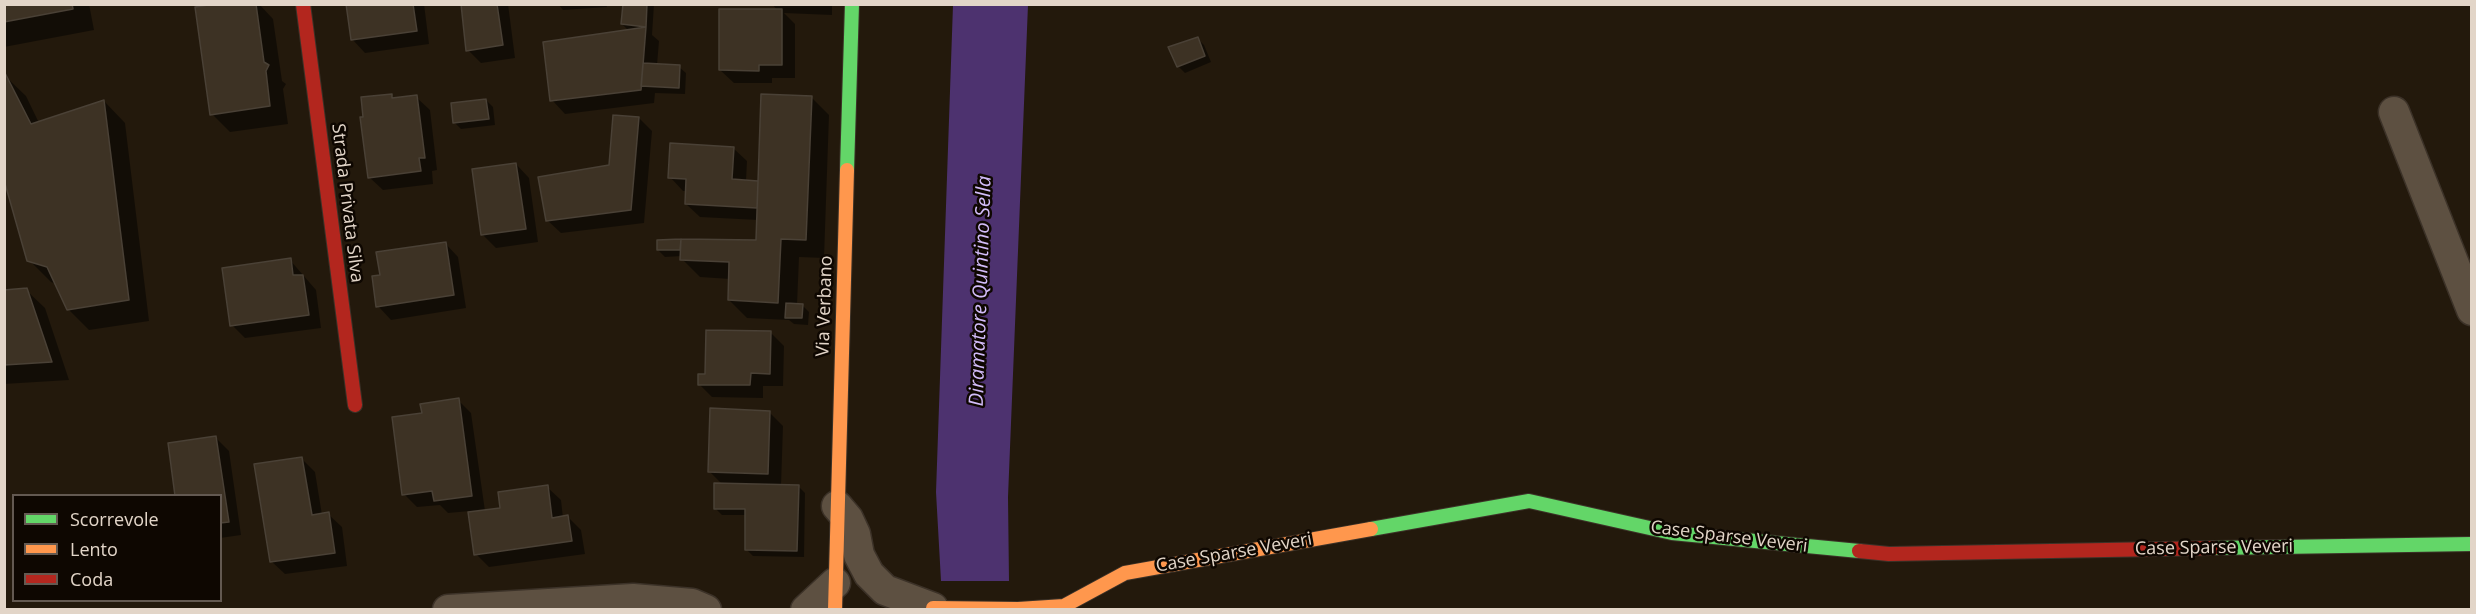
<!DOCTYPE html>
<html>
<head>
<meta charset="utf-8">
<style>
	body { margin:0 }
	#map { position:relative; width:2476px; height:614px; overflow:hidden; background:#23190c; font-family:"Open Sans",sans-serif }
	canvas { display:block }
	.frame { position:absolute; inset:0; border:6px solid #e2d5c8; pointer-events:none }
	.legend { position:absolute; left:12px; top:494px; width:210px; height:108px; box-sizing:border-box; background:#0e0701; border:2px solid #635951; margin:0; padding:8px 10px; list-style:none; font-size:18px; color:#e2d5c8 }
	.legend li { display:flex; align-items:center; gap:12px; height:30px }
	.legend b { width:30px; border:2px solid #635951 }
</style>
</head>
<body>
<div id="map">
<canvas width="2476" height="614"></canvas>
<div class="frame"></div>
<ul class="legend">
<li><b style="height:8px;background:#63d668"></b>Scorrevole</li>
<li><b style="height:8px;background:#ff974d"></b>Lento</li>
<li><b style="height:8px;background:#b3261e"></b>Coda</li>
</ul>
</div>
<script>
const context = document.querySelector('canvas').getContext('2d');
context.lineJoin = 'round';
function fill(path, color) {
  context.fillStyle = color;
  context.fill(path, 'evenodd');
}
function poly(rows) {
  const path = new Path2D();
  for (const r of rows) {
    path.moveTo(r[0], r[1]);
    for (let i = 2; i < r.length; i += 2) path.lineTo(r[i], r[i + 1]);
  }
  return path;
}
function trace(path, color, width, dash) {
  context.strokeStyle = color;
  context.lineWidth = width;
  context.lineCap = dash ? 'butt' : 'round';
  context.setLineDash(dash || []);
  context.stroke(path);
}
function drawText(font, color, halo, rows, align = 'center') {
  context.font = font + ' "Open Sans",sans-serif';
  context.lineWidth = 5;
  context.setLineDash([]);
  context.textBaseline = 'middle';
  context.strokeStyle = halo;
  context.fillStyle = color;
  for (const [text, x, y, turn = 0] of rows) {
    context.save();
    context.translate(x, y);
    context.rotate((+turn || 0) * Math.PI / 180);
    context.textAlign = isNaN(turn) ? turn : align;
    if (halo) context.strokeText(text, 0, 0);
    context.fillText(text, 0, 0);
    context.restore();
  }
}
fill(poly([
	[953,5,1028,5,1008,497,1009,581,941,581,936,492]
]), '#4d326f');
fill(poly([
	[4,4,89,4,94,30,4,47],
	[225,4,259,4,273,19,282,81,286,84,283,89,288,124,230,132,212,114],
	[347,4,424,4,429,44,365,53,352,39],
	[462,4,508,4,515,58,481,63,468,50],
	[558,4,606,4,607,7,563,10],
	[624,4,654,4,652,35,659,41,657,65,679,67,686,73,685,94,655,93,654,103,565,114,552,100,629,31,622,24],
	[772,4,832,4,832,15,784,13,795,24,795,78,772,78,772,83,734,83,720,70,778,11],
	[1198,39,1204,45,1211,62,1185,73,1178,66],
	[4,75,26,96,39,123,104,101,125,123,149,321,89,330,68,309,56,284,51,282,29,260,8,188,4,189],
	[391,95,395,99,416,97,430,110,437,170,432,171,433,184,383,190,369,177],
	[811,97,829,115,824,258,799,257,797,305,802,305,809,312,808,325,794,324,789,320,747,318,729,300,730,279,700,277,682,259,682,256,665,257,658,250,658,241,757,242,758,220,700,217,686,204,687,191,683,191,670,177,733,148,747,161,746,181,759,182],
	[486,100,493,107,495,125,461,129,454,122],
	[639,118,652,131,644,223,561,233,547,220,610,167],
	[516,164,529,178,538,242,496,248,482,234],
	[445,243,458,257,466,308,391,320,378,306,382,276],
	[290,260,316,290,321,328,245,338,232,325],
	[26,290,45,308,69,380,4,384,4,292],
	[770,332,784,346,783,386,763,386,763,398,712,397,699,384,707,375],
	[458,400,471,413,485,511,502,509,547,487,561,500,563,518,568,517,581,530,585,554,489,567,476,554,470,511,448,513,440,505,417,507,404,494,423,414],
	[769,412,783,426,781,486,798,486,805,493,804,557,753,556,746,549,747,515,722,515,715,508,723,485,710,472],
	[215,437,229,451,241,535,220,538,220,496],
	[301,458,315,472,322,515,328,514,342,527,347,566,285,574,271,561]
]), '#0007');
const building = poly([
	[4,4,72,4,73,9,4,22,4,4],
	[215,4,256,4,264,62,269,65,266,71,270,106,210,115,195,7,215,4],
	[346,4,413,4,417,31,351,40,346,4],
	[461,4,497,4,503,45,466,51,461,4],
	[623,4,647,4,646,27,621,24,623,4],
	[719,9,782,9,782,65,759,65,759,71,719,70,719,9],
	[646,27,641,90,550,101,543,42,646,27],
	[1198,37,1205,56,1177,67,1168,47,1198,37],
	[643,63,680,65,679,88,641,86,643,63],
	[5,73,31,124,104,100,129,300,67,310,47,267,27,261,4,180,5,73],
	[392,94,392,98,417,95,425,158,419,158,421,171,368,178,360,117,363,117,361,97,392,94],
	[761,94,812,96,806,240,781,239,778,303,728,300,729,262,680,260,681,239,756,240,761,94],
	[486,99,489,119,453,123,451,103,486,99],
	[613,115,639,117,631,210,546,221,538,177,609,165,613,115],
	[670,143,734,147,732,179,758,181,757,208,685,204,686,179,668,178,670,143],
	[516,163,526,229,481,235,472,169,516,163],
	[681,239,680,250,657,250,657,240,681,239],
	[446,242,454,295,376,307,372,276,380,275,376,252,446,242],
	[291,258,293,275,303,275,309,315,230,326,222,268,291,258],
	[27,288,52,362,4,365,4,290,27,288],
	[786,303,803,304,802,318,785,318,786,303],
	[706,330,771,331,770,374,751,373,750,385,698,385,698,374,705,374,706,330],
	[459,398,472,496,434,501,432,491,402,495,392,417,422,413,420,404,459,398],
	[710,408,770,411,768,474,708,472,710,408],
	[216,436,229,522,220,523,220,496,175,496,168,443,216,436],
	[302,457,312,515,329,512,335,553,270,562,254,464,302,457],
	[714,483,799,485,797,551,745,550,745,509,714,509,714,483],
	[548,485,552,518,568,515,572,541,474,555,468,512,500,508,498,492,548,485]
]);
fill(building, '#3d3224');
trace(building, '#4a4136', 1.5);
const street = poly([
	[2394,112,2472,310],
	[837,506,848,519,855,534,859,555,869,574,885,590,933,608,926,610],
	[448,610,633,599,692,604,706,610],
	[806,610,835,583]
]);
const fast = poly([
	[847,170,852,4],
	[1371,529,1529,501,1672,533,1859,551],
	[2214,548,2472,544]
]);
const slow = poly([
	[933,608,1018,609,1064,606,1125,573,1371,529],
	[835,610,847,170]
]);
const jam = poly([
	[303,4,355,405],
	[1859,551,1889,554,2214,548]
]);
trace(street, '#3c3228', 33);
trace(fast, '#3c3228', 16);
trace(slow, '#3c3228', 16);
trace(jam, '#3c3228', 16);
trace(street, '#5d5041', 30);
trace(fast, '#63d668', 14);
trace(slow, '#ff974d', 14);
trace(jam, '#b3261e', 14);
drawText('18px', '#e2d5c8', '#0e0701', [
	["Strada Privata Silva",347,203,83],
	["Via Verbano",825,306,-88],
	["Case Sparse Veveri",1729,537,7],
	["Case Sparse Veveri",2214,548,-1],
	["Case Sparse Veveri",1234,553,-10]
]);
drawText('italic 20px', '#d2bcf9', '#0e0701', [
	["Diramatore Quintino Sella",981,291,-88]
]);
</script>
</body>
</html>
